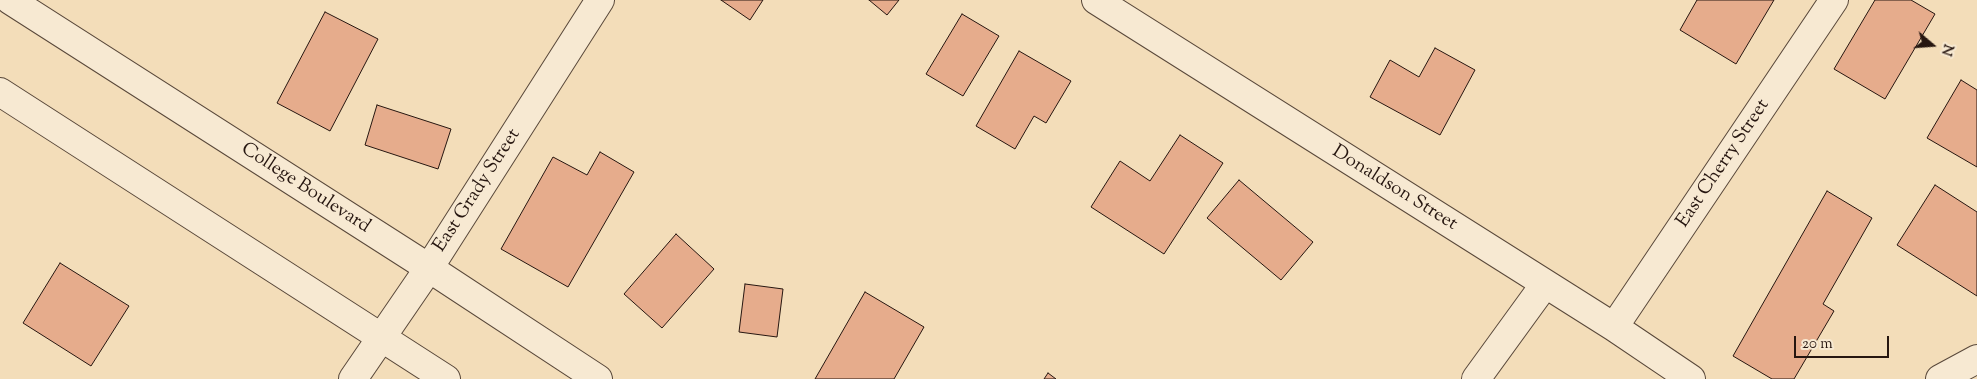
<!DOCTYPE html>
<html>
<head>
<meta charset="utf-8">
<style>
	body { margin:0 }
	#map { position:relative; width:1977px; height:379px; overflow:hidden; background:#f3ddb9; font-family:"Sorts Mill Goudy",serif }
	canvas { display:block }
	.north { position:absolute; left:1907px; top:20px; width:50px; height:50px; -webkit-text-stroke:4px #f7e9d2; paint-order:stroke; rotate:108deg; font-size:14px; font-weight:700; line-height:20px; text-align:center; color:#261610 }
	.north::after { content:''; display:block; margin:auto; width:18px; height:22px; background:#261610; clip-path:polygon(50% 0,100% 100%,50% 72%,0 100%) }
	.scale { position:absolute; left:1794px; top:336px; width:95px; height:22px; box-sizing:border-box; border:2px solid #261610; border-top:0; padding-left:6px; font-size:15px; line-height:18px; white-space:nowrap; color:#261610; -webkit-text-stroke:4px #f7e9d2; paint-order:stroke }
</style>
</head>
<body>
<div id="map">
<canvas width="1977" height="379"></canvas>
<div class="north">N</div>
<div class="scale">20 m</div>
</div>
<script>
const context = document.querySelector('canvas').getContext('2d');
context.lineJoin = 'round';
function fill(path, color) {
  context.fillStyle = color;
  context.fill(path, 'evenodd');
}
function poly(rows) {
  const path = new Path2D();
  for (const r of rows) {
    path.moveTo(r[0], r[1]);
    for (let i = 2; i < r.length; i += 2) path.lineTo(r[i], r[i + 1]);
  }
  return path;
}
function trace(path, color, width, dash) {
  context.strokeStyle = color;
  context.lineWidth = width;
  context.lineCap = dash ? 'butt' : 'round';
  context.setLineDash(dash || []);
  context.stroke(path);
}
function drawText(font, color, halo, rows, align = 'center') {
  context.font = font + ' "Sorts Mill Goudy",serif';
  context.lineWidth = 4.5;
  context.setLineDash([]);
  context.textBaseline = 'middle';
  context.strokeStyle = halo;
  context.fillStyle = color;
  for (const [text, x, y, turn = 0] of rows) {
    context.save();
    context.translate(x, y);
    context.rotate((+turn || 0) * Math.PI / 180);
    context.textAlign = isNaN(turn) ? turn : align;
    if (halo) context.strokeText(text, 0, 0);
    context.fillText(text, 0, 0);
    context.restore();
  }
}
const building = poly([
	[721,0,763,0,750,20,721,0],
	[869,0,899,0,887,15,869,0],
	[1697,0,1774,0,1736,64,1680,30,1697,0],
	[1875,0,1911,0,1935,14,1885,99,1834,69,1875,0],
	[325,12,378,39,330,131,277,103,325,12],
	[962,14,999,36,963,96,926,74,962,14],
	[1435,48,1475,70,1440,135,1370,97,1390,60,1419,77,1435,48],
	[1019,51,1071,81,1046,123,1034,116,1015,149,976,126,1019,51],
	[1961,80,1977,90,1977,167,1927,138,1961,80],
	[377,105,451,129,438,169,365,145,377,105],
	[1180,135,1223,163,1164,254,1091,207,1120,161,1150,181,1180,135],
	[600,152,634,172,568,287,501,249,553,157,587,175,600,152],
	[1239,180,1313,242,1281,280,1207,218,1239,180],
	[1935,185,1977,212,1977,296,1897,245,1935,185],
	[1827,191,1872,218,1823,304,1834,311,1794,379,1772,379,1733,356,1827,191],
	[676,234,714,269,662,328,624,294,676,234],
	[60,263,129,306,91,366,23,323,60,263],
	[745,284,783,289,777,337,739,332,745,284],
	[865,292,924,327,894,379,815,379,865,292],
	[1048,373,1056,379,1044,379,1048,373]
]);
fill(building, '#e6ac8c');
trace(building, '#261610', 1);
const minor = poly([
	[10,0,429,268,598,379],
	[1096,0,1614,327,1691,379],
	[0,92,446,379],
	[1614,327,1834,0],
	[353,379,429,268,600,0],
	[1476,379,1545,284],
	[1940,379,1977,359]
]);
trace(minor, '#59483a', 30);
trace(minor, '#f7e9d2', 28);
drawText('19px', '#261610', '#f7e9d2', [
	["East Cherry Street",1724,164,-56],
	["College Boulevard",305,189,33],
	["Donaldson Street",1394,189,32],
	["East Grady Street",478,191,-57]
]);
</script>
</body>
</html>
